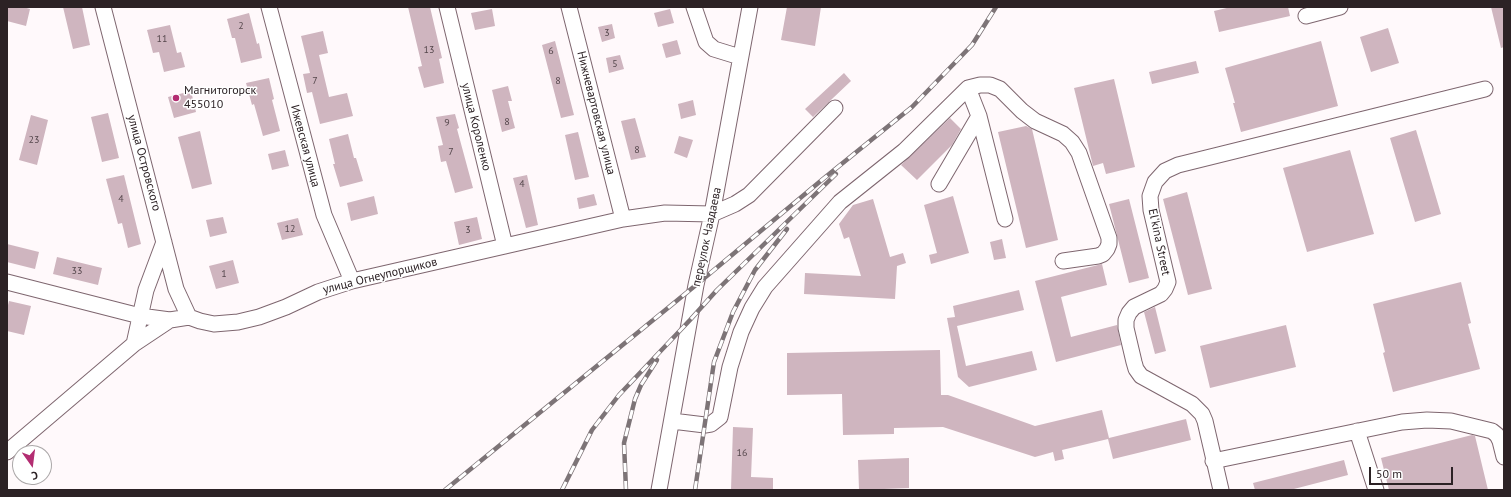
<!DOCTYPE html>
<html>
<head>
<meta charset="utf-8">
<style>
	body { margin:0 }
	#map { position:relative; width:1511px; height:497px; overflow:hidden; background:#fff9fb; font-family:"PT Sans",sans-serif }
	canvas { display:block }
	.frame { position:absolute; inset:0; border:8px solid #2c2225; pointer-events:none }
	.north { position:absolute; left:12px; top:445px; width:40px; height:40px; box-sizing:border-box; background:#fff; border:1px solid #aba7a8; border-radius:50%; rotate:166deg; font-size:11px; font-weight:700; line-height:16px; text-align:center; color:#2c2225 }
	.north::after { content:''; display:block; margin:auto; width:14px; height:18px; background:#b32d72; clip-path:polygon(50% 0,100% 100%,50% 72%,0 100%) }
	.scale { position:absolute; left:1369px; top:467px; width:84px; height:18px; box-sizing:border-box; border:2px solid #2c2225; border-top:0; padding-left:5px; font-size:12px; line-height:14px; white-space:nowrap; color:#2c2225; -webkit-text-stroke:3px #fff; paint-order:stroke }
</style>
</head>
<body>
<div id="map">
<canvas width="1511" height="497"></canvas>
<div class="frame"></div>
<div class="north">С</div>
<div class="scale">50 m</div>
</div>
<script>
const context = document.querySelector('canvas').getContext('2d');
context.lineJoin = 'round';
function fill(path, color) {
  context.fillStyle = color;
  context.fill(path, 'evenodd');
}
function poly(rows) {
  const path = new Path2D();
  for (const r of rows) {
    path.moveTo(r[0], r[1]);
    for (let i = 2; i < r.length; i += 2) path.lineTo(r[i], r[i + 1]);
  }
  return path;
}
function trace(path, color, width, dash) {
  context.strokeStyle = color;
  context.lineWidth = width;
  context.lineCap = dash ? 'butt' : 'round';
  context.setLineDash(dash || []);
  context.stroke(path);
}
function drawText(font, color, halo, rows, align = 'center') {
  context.font = font + ' "PT Sans",sans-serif';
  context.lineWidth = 3;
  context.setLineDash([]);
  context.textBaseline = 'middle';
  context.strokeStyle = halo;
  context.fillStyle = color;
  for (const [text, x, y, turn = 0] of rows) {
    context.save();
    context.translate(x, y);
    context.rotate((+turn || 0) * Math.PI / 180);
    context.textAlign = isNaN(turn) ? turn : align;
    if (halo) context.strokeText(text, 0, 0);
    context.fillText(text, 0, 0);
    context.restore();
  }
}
fill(poly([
	[7,7,23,7,30,9,26,26,7,21],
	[63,7,82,7,90,45,73,49],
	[408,7,430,7,442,58,439,59,444,83,424,88,418,67,422,66],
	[787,7,821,7,815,46,781,40],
	[1231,7,1288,7,1290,16,1219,32,1214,11],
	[1491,7,1504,7,1504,47,1501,48],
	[492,9,495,26,475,30,471,13],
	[670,9,674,23,658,27,654,13],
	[249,13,257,44,259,43,262,58,241,63,235,38,232,38,227,19],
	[612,24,615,38,602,42,598,27],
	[170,25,177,53,181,52,185,67,164,72,159,52,153,53,147,30],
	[1388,28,1399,63,1371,72,1360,37],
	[323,31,328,53,319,55,329,97,347,93,353,116,320,124,312,92,307,93,303,74,310,73,301,36],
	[677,40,681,54,666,58,662,44],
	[555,41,574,115,561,118,542,45],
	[1321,41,1338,106,1241,132,1233,103,1235,103,1225,68],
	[620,55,624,69,609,73,606,58],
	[1196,61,1199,73,1152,84,1149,72],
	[844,73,851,81,813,117,805,109],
	[269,78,274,99,272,100,280,131,263,136,254,104,252,105,246,83],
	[1114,79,1135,167,1106,174,1103,163,1093,166,1074,88],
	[508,86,512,101,508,101,515,128,502,132,492,90],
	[191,91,196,112,174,118,168,97],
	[693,100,696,115,681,119,678,104],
	[108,113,119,158,102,162,91,117],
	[455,114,459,128,457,129,473,188,455,193,446,161,441,162,438,146,443,145,436,117],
	[31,115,48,120,37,165,19,160],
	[635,118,646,157,631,160,621,121],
	[950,118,961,129,952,145,917,180,901,165],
	[1026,126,1032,129,1058,240,1026,248,998,132],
	[1416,130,1441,214,1415,222,1390,138],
	[200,131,212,184,192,189,178,137],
	[578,132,589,177,575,180,565,135],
	[348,134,354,158,356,158,363,181,340,187,333,164,335,164,329,139],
	[679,136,693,140,687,158,674,153],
	[285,150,289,166,272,170,268,154],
	[1350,150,1374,234,1307,252,1283,168],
	[124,175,141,244,128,248,122,223,118,224,106,179],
	[527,175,538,225,526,228,513,178],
	[1187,192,1212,289,1188,295,1163,199],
	[594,194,597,205,579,209,577,198],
	[374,196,378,214,351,221,347,203],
	[953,196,969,253,931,264,929,255,937,253,924,205],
	[873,199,890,257,903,253,906,263,897,266,895,299,804,294,805,273,861,276,849,237,844,239,839,224,853,205],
	[1129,199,1149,278,1129,283,1109,204],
	[223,217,227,233,210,237,206,220],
	[477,217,482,239,459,245,454,222],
	[298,218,303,235,282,240,277,223],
	[1002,239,1006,258,994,260,990,242],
	[7,244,39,252,35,269,7,262],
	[57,257,102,268,98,285,53,274],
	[233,260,239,283,216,289,209,266],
	[1102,264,1107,285,1061,297,1071,337,1117,325,1121,345,1056,362,1035,281],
	[1461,282,1471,323,1468,324,1480,369,1393,392,1383,353,1385,352,1373,304],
	[1019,290,1024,310,957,326,966,366,1032,351,1037,370,969,387,958,377,947,318,955,317,953,306],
	[9,301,31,306,24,335,7,331,7,309],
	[1155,307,1166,351,1155,354,1144,312],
	[1286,325,1296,367,1210,388,1200,346],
	[940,350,941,395,948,395,1035,426,1102,410,1109,438,1186,419,1191,440,1113,459,1108,439,1062,450,1064,459,1055,461,1053,452,1035,457,943,427,894,428,894,434,843,435,842,394,787,395,787,353],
	[733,427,753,428,751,477,773,478,773,490,731,490],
	[1472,435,1475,436,1488,490,1389,490,1381,458],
	[909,458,909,488,859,490,858,460],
	[1344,460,1348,475,1290,490,1255,490,1253,483]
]), '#cfb5bf');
const minor = poly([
	[103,7,176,289,189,317],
	[269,7,324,215,352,281],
	[447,7,505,246],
	[569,7,623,219],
	[694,7,706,42,714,49,740,57],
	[1306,16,1340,7],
	[968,88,980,85,990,85,1000,89,1022,111,1035,121,1063,134,1072,142,1079,153,1109,238,1109,244,1107,249,1103,254,1098,256,1063,261],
	[939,184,979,116],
	[7,282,140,316,170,320,189,317,200,321,214,324,238,322,259,317,286,307,318,292,352,281,623,219,665,213,712,214,735,204,749,195,835,108],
	[134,344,146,290,164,242],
	[672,421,705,425,711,424,720,417,730,367,741,332,752,308,765,287,840,202,904,151,968,88,979,116,1005,219],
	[1357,431,1376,490],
	[7,452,134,344,170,320],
	[1213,461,1402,422,1427,420,1451,421,1492,431,1497,435,1500,441,1504,457],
	[659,490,696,285,712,214,750,7],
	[1221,490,1205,421,1202,414,1192,404,1141,376,1136,369,1134,362,1126,328,1126,320,1129,313,1134,307,1161,294,1165,289,1168,282,1151,210,1150,196,1155,182,1165,171,1178,165,1485,89]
]);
trace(minor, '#7e666f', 17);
trace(minor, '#fff', 15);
const rail = poly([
	[445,490,696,285,823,179,912,107,972,45,996,7],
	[562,490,592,430,619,395,690,320,717,290,836,174],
	[626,490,624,443,635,399,641,385,657,360],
	[695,490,714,362,733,312,755,270,787,229]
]);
trace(rail, '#7d7477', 4.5);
trace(rail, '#fff', 3, [9]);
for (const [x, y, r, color] of [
	[176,98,4,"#b32d72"]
]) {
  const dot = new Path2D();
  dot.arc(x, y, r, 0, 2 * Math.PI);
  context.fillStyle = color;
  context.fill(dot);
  trace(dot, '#fff', 1.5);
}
drawText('10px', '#55474c', null, [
	["2",241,26],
	["3",607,33],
	["11",162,39],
	["13",429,50],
	["6",551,51],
	["5",615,64],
	["7",315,81],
	["8",558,81],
	["8",507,122],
	["9",447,123],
	["23",34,140],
	["8",637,150],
	["7",451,152],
	["4",522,184],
	["4",121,199],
	["12",290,229],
	["3",468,230],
	["33",77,271],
	["1",224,274],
	["16",742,453]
]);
drawText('12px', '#2c2225', '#fff', [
	["Магнитогорск",184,91],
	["455010",184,105]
], 'left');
drawText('12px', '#2c2225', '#fff', [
	["Нижневартовская улица",596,113,76],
	["улица Короленко",476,127,76],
	["Ижевская улица",305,146,75],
	["улица Островского",144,163,75],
	["переулок Чаадаева",707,237,-78],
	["El'kina Street",1159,242,78],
	["улица Огнеупорщиков",380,276,-14]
]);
</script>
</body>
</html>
